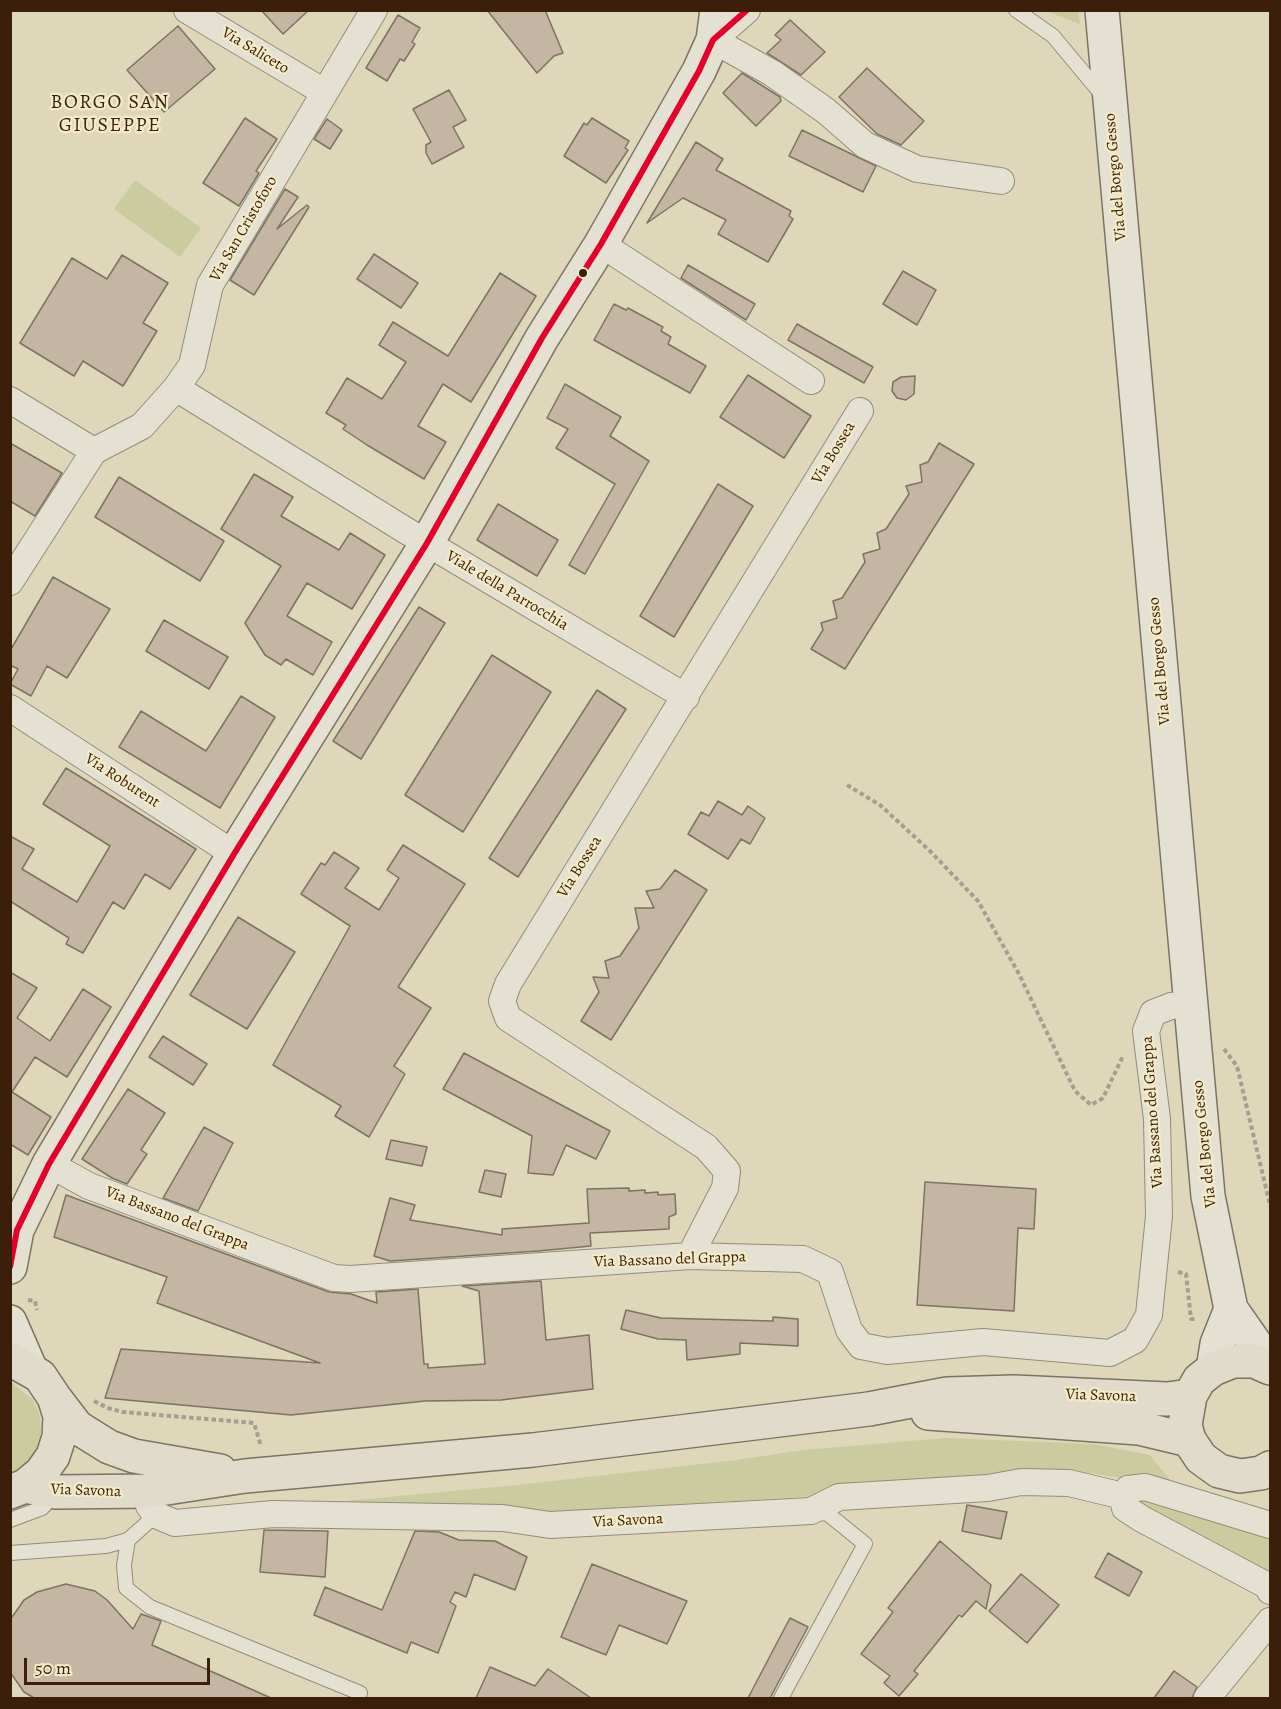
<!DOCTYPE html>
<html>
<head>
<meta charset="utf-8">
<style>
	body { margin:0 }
	#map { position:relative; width:1281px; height:1709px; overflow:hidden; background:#ded7ba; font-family:Alegreya,serif }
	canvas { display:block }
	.frame { position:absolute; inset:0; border:12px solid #3b1f0b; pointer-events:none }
	.scale { position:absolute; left:24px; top:1658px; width:186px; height:27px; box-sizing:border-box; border:3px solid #3b1f0b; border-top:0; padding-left:8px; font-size:18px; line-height:21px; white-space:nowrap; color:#3b1f0b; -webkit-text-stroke:4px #f3eac8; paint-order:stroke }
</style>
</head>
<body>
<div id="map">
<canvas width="1281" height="1709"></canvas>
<div class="frame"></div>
<div class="scale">50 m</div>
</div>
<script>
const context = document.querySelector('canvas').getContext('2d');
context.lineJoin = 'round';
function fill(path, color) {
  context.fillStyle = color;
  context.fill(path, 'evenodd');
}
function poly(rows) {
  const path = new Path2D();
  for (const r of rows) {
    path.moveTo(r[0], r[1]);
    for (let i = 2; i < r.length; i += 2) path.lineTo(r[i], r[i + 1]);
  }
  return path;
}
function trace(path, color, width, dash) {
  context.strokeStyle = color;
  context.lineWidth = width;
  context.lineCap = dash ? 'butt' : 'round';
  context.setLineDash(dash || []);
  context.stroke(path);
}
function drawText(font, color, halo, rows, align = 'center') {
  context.font = font + ' Alegreya,serif';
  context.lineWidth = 4.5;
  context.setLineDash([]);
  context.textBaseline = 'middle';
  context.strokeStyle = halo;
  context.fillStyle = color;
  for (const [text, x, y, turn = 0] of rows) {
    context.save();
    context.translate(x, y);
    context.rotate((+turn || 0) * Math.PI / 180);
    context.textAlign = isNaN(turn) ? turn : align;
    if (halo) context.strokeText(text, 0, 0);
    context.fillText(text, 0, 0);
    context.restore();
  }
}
fill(poly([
	[1046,11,1078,11,1080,24],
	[135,180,201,228,180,257,114,209],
	[11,1382,32,1399,39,1413,41,1429,39,1445,31,1459,11,1475],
	[945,1438,1093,1444,1150,1455,1170,1480,1122,1478,1090,1473,1020,1473,979,1482,848,1484,814,1496,556,1512,475,1505,371,1506,345,1501,517,1485,737,1460,803,1450],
	[1139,1496,1270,1535,1270,1574,1136,1502]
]), '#cacb9e');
const building = poly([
	[261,10,309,10,283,34,261,10],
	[487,10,545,10,563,53,554,56,537,73,487,10],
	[398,15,420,28,412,42,415,44,404,61,400,59,387,81,366,68,398,15],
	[790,20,825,52,801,75,767,53,781,40,775,35,790,20],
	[178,26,215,69,164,112,127,70,178,26],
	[867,68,924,121,901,145,877,134,839,97,867,68],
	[742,73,780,97,781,101,756,126,723,93,742,73],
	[449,90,466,120,453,127,464,147,432,164,426,153,426,145,431,142,413,109,449,90],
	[245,118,277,139,256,171,259,173,239,206,203,183,245,118],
	[592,118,629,141,625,148,628,150,606,183,564,156,584,123,587,125,592,118],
	[327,119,342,130,330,149,314,139,327,119],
	[802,130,876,166,863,192,789,156,802,130],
	[696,142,723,159,716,170,791,211,789,216,793,219,768,262,718,234,726,220,683,198,647,223,696,142],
	[285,189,298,197,277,229,307,205,309,207,254,295,230,280,285,189],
	[374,254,418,283,401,308,357,279,374,254],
	[122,255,168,283,143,323,157,331,123,386,83,361,74,376,20,343,72,258,107,279,122,255],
	[688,265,755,304,746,320,681,278,688,265],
	[903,271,936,290,917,325,883,304,903,271],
	[500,273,536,296,471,402,443,384,418,426,446,442,424,479,367,445,343,429,346,425,326,413,347,378,382,399,406,362,379,345,393,322,448,356,500,273],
	[614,304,626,310,628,308,663,327,661,331,671,337,668,344,706,366,690,393,594,340,614,304],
	[797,324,873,367,864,383,788,340,797,324],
	[748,375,811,416,784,458,720,417,748,375],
	[915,376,914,394,906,400,897,398,892,391,893,382,901,377,915,376],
	[565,384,621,417,610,436,649,461,585,574,569,565,615,484,556,448,568,429,547,418,565,384],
	[10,443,62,473,35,516,10,501,10,443],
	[939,443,974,464,845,669,811,649,823,630,821,623,837,618,833,601,842,598,865,562,863,554,880,549,877,533,886,529,909,494,906,486,922,482,920,465,928,462,939,443],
	[254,474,293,497,281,516,339,550,350,533,385,555,352,609,307,583,287,616,332,642,313,675,286,659,281,665,265,655,245,623,281,566,221,529,254,474],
	[119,477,224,541,200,581,95,517,119,477],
	[718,484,753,506,674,637,640,616,718,484],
	[498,504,558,540,537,576,477,540,498,504],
	[53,577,110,609,67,678,47,666,31,696,10,684,18,669,10,665,10,651,53,577],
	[419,607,445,623,361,759,333,741,419,607],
	[164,620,228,657,209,689,146,651,164,620],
	[492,655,551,692,463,832,405,795,492,655],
	[597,690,626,709,518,877,489,858,597,690],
	[241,696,275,717,220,808,119,747,141,711,206,751,241,696],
	[66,768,196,849,170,889,145,874,124,909,113,902,83,953,66,944,69,938,10,901,10,836,34,849,22,869,77,902,110,846,43,804,66,768],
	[718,801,742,815,748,806,765,818,750,844,741,839,728,859,688,834,701,812,709,816,718,801],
	[403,845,465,884,398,987,431,1008,394,1066,405,1074,369,1137,335,1116,341,1106,273,1065,350,926,301,894,321,863,325,865,334,852,359,868,345,888,379,910,399,878,387,870,403,845],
	[675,870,707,890,611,1040,581,1021,599,992,593,977,609,978,605,961,620,956,639,928,635,908,654,908,646,891,660,889,675,870],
	[238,917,295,952,247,1029,190,995,238,917],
	[10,972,37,988,17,1018,50,1041,83,989,111,1007,67,1077,35,1057,12,1092,51,1117,28,1155,10,1144,10,972],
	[163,1036,207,1064,193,1085,149,1057,163,1036],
	[464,1053,610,1131,596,1159,566,1145,553,1175,528,1173,532,1136,443,1089,464,1053],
	[128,1089,165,1113,141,1150,147,1154,127,1184,112,1178,82,1159,128,1089],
	[204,1127,233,1143,198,1211,163,1198,204,1127],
	[391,1140,427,1147,422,1166,386,1159,391,1140],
	[485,1170,506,1174,501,1197,479,1192,485,1170],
	[925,1182,1036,1189,1034,1229,1018,1228,1014,1311,917,1305,925,1182],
	[629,1188,629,1191,645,1190,645,1193,658,1192,658,1195,675,1194,676,1214,669,1217,669,1229,590,1233,591,1246,538,1251,390,1261,374,1256,390,1198,415,1205,410,1220,502,1235,502,1229,589,1223,587,1189,629,1188],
	[66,1195,329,1292,351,1294,377,1303,376,1292,418,1289,424,1364,428,1364,428,1368,485,1364,479,1291,462,1286,541,1281,546,1340,589,1335,593,1389,501,1400,425,1401,291,1415,105,1398,121,1349,320,1363,157,1303,167,1277,54,1237,66,1195],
	[626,1310,661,1318,773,1321,773,1317,798,1319,798,1346,740,1343,740,1354,687,1360,686,1340,658,1339,621,1329,626,1310],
	[967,1505,1007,1512,1001,1539,962,1531,967,1505],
	[264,1530,328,1531,325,1577,260,1572,264,1530],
	[415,1531,439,1532,459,1540,495,1541,527,1557,515,1590,474,1574,466,1597,455,1592,450,1602,456,1606,438,1653,411,1642,407,1653,314,1615,325,1587,382,1610,415,1531],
	[940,1541,991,1585,986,1609,976,1601,962,1617,959,1615,914,1671,918,1674,899,1696,884,1683,890,1676,861,1654,893,1612,888,1608,940,1541],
	[1108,1553,1142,1572,1129,1596,1095,1577,1108,1553],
	[592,1564,687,1601,667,1644,619,1625,606,1655,561,1637,592,1564],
	[1021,1574,1059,1605,1027,1643,989,1611,1021,1574],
	[66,1584,95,1591,107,1600,133,1629,141,1614,161,1621,152,1645,271,1698,34,1698,24,1692,10,1672,10,1620,24,1600,37,1592,66,1584],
	[790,1618,808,1627,770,1698,748,1698,790,1618],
	[490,1667,535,1686,548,1669,591,1698,476,1698,490,1667],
	[1174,1671,1197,1687,1192,1698,1154,1698,1174,1671]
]);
fill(building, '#c5b6a3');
trace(building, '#7c7363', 1.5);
const lane = poly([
	[1016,10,1053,36,1103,96],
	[10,1520,42,1508,54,1495],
	[128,1540,124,1565,126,1588,150,1607,360,1693],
	[10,1553,106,1546,128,1540,156,1515],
	[781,1698,865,1544,828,1514,813,1512]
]);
const street = poly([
	[187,10,324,92],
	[747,10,713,40,772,73,826,111,865,145,917,169,1001,181],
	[601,244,811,381],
	[176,388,405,530,686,697],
	[10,400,94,451],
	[10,582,94,451,142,426,176,388,192,365,210,285,374,10],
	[10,708,234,854],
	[49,1164,89,1186,334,1278,350,1279,690,1256,803,1259,830,1272,849,1330,861,1346,887,1351,983,1342,1110,1353,1135,1340,1149,1315,1159,1216,1157,1119,1146,1031,1153,1013,1171,1006,1191,1004],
	[690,1256,725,1188,727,1171,706,1147,508,1018,502,1001,508,984,860,411],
	[147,1491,149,1506,156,1515,175,1523,273,1514,503,1518,550,1525,811,1511,839,1497,988,1488,1021,1482,1069,1483,1123,1496],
	[1270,1525,1145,1487,1128,1489,1123,1496,1125,1508,1142,1519,1268,1586,1270,1591],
	[1207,1698,1270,1621]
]);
const secondary = poly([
	[1102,10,1208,1196,1231,1309,1270,1365],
	[10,1267,17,1230,49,1164,234,854,427,543,542,338,601,244,699,71,713,40,717,10],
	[10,1322,30,1368],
	[1213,1369,1217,1344,1231,1309]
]);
const primary = poly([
	[10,1359,40,1376,54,1397,60,1416,59,1437,53,1456,41,1473,25,1486,10,1492],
	[1270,1368,1254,1361,1233,1361,1213,1369,1199,1380,1190,1396,1185,1425,1189,1440,1201,1458,1219,1471,1240,1476,1261,1473,1270,1468],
	[54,1397,77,1427,109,1447,134,1456,220,1471],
	[928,1413,1139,1428,1189,1440],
	[25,1486,56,1492,147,1491,245,1476,533,1450,869,1409,947,1394,1014,1392,1167,1399,1190,1396]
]);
trace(lane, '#948c79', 16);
trace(street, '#948c79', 28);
trace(secondary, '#7c7363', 36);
trace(primary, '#7c7363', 36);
trace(poly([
	[847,785,880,805,930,851,978,901,1019,974,1075,1091,1091,1105,1103,1098,1123,1056],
	[1224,1049,1237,1066,1270,1205],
	[1178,1272,1186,1274,1191,1319,1197,1319],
	[28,1300,35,1301,37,1310],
	[94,1401,108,1408,122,1412,254,1423,261,1446]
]), '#a49f92', 4, [4.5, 3]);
trace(lane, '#e4e0d2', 14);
trace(street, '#e4e0d2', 26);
trace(secondary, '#e4e0d2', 33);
trace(primary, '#e0dbca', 33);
trace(poly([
	[10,1267,17,1230,49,1164,234,854,427,543,542,338,601,244,699,71,713,40,747,10]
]), '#e4002b', 6);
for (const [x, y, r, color] of [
	[583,273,5,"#3b1f0b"]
]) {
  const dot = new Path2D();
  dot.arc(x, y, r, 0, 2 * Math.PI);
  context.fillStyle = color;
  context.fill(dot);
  trace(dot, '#f3eac8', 2);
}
drawText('16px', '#3b1f0b', '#f3eac8', [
	["Via Saliceto",255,51,31],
	["Via del Borgo Gesso",1116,177,-95],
	["Via San Cristoforo",244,229,-60],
	["Via Bossea",834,453,-59],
	["Viale della Parrocchia",507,591,31],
	["Via del Borgo Gesso",1160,661,-95],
	["Via Roburent",122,781,33],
	["Via Bossea",580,867,-58],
	["Via Bassano del Grappa",1153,1112,-94],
	["Via del Borgo Gesso",1205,1144,-96],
	["Via Bassano del Grappa",177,1219,21],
	["Via Bassano del Grappa",670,1260,-2],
	["Via Savona",1101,1396,2],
	["Via Savona",86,1491,2],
	["Via Savona",628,1521,-3]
]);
context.letterSpacing = '1.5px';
drawText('20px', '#3b1f0b', '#f3eac8', [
	["BORGO SAN",110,103],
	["GIUSEPPE",110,126]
]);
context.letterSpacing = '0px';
</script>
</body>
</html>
